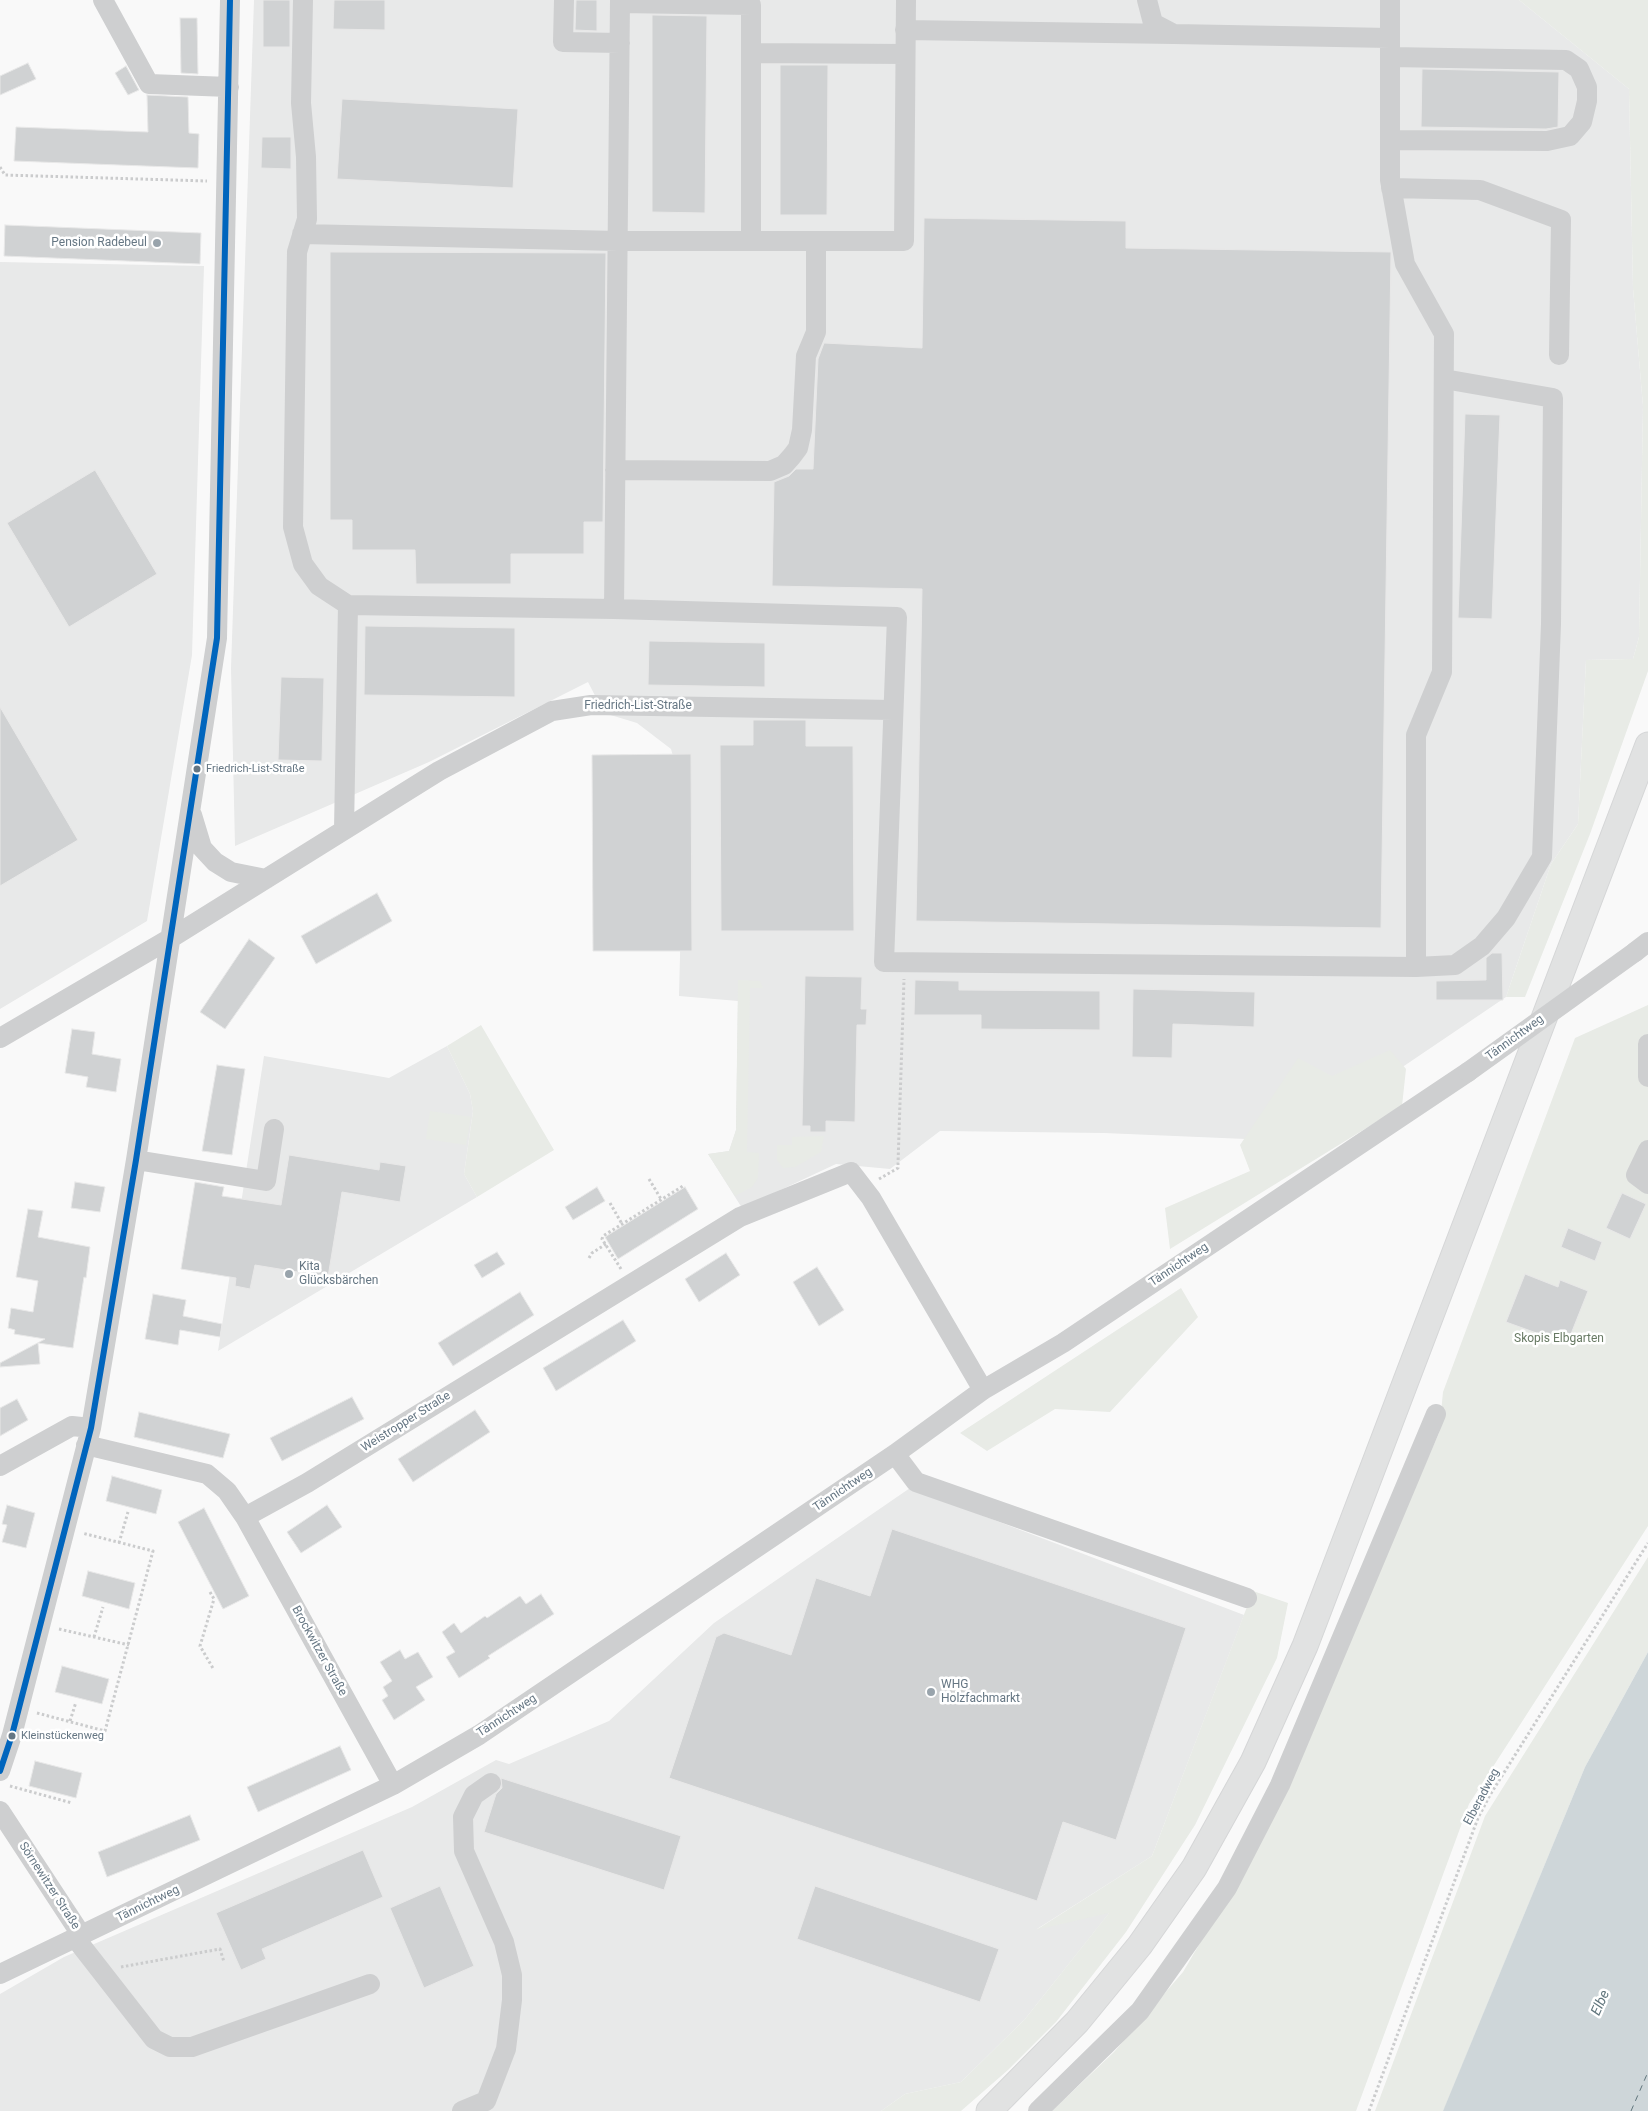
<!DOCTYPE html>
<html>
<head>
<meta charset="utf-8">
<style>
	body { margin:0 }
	canvas { display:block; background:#f9f9f9 }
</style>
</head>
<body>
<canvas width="1648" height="2111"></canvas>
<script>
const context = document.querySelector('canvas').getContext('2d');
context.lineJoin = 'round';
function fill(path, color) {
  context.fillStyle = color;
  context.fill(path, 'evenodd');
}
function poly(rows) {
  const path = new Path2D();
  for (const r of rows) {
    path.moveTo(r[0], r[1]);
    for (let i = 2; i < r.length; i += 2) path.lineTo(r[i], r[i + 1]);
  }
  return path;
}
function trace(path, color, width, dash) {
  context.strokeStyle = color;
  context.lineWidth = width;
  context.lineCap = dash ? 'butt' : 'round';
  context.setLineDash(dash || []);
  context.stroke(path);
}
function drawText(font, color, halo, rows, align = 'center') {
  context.font = font + ' Roboto,sans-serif';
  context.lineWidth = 5;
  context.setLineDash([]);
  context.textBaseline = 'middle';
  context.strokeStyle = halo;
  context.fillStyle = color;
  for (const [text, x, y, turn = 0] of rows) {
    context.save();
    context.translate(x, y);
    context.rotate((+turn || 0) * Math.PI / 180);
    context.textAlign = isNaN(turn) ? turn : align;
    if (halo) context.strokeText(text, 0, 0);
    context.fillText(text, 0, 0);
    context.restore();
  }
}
fill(poly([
	[254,0,1519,0,1629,89,1633,288,1643,406,1639,637,1633,659,1586,660,1578,824,1551,864,1506,997,1293,1141,1104,1133,940,1131,890,1169,836,1164,742,1208,708,1154,729,1151,736,1130,738,1001,679,996,684,796,671,749,637,723,604,713,588,682,429,762,235,846,231,668],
	[0,262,204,266,192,655,147,921,0,1009],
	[447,1046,470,1094,473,1111,464,1174,477,1197,218,1351,264,1056,389,1078],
	[910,1488,1244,1615,1152,1856,1037,1929,1110,1912,1025,2019,961,2082,905,2094,881,2111,0,2111,0,1994,64,1957,412,1807,496,1760,509,1764,609,1721,714,1623]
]), '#e8e9e9');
fill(poly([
	[1519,0,1648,0,1648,671,1590,834,1525,997,1506,997,1551,864,1578,824,1586,660,1633,659,1639,637,1643,406,1633,288,1629,89],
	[738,980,760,981,763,988,750,988,747,1152,759,1153,758,1178,752,1187,735,1196,708,1154,729,1151,736,1130],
	[1648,1005,1648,1526,1469,1804,1356,2111,1052,2111,1114,2052,1183,1972,1220,1909,1284,1787,1439,1433,1443,1392,1575,1038],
	[481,1025,554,1150,477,1197,464,1174,473,1111,470,1094,447,1046],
	[1390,1050,1406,1069,1402,1106,1170,1249,1165,1208,1250,1171,1240,1145,1298,1058,1332,1076],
	[430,1111,471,1117,466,1145,426,1139],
	[824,1136,821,1152,795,1167,783,1168,777,1160,777,1145,792,1145,792,1137],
	[1181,1288,1198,1317,1110,1412,1055,1409,987,1451,960,1433],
	[1648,1557,1648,1652,1585,1767,1445,2107,1443,2111,1375,2111,1485,1816],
	[1253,1591,1288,1603,1277,1658,1195,1825,1126,1932,1056,2022,1008,2070,961,2111,881,2111,905,2094,961,2082,1025,2019,1109,1913,1036,1930,1152,1856]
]), '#e8ebe6');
fill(poly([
	[1648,1652,1648,2111,1443,2111,1585,1767]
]), '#ced6d9');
trace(poly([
	[1631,2111,1648,2072]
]), '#60757c', 1, [6, 5]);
const building = poly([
	[263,0,290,0,290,47,263,47,263,0],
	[334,0,385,0,385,30,333,29,334,0],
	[576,0,597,0,597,31,575,30,576,0],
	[652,15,707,16,705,213,652,212,652,15],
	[180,18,197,18,198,74,181,73,180,18],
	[28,63,36,79,0,95,0,76,28,63],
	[780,65,828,65,827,215,780,215,780,65],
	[126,66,139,90,128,95,115,73,126,66],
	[1422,69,1559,72,1558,127,1546,129,1421,127,1422,69],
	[147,95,188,97,189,133,199,134,198,168,14,161,16,127,148,132,147,95],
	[342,99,518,109,513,188,337,179,342,99],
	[262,137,291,137,291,169,261,168,262,137],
	[924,218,1126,221,1126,248,1391,252,1381,928,916,921,922,589,772,586,774,482,789,476,796,469,813,469,818,359,824,343,922,348,924,218],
	[5,225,201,233,200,264,4,256,5,225],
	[330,252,606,253,603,522,584,522,584,554,511,554,511,584,416,584,415,550,352,550,352,520,330,520,330,252],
	[1465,414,1500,415,1492,619,1458,618,1465,414],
	[95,470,157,574,69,627,7,523,95,470],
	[365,626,515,628,515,697,364,695,365,626],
	[649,641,765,643,765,687,648,685,649,641],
	[281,677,324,678,322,761,278,760,281,677],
	[0,707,78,840,0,886,0,707],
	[753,720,806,720,806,746,853,746,854,931,721,931,720,745,753,745,753,720],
	[691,754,692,951,593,951,592,755,691,754],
	[377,893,392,921,316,964,301,936,377,893],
	[249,939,275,958,225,1029,200,1012,249,939],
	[1492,953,1502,953,1503,1000,1436,1000,1436,981,1486,980,1486,958,1492,953],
	[805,976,862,977,861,1009,867,1009,866,1025,857,1025,855,1122,826,1121,826,1132,810,1132,810,1126,802,1126,805,976],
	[915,980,959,981,959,990,1100,991,1100,1030,981,1029,981,1015,914,1015,915,980],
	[1133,989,1255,992,1254,1027,1173,1024,1172,1058,1132,1057,1133,989],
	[72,1029,95,1032,92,1054,121,1059,116,1092,86,1087,88,1077,65,1073,72,1029],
	[217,1065,245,1069,232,1155,202,1151,217,1065],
	[289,1155,379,1170,380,1162,406,1166,400,1202,342,1192,328,1277,255,1265,250,1289,235,1286,236,1278,181,1269,195,1182,224,1187,222,1196,281,1205,289,1155],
	[75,1182,105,1187,100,1212,71,1208,75,1182],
	[597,1187,605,1201,573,1220,565,1207,597,1187],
	[685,1187,698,1209,618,1259,605,1237,685,1187],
	[1622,1193,1646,1204,1630,1239,1606,1228,1622,1193],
	[28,1209,43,1211,38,1237,90,1247,86,1278,84,1277,73,1348,38,1343,40,1364,0,1367,0,1363,45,1339,14,1334,15,1330,8,1328,11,1308,33,1312,38,1281,16,1277,28,1209],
	[1568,1228,1602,1242,1595,1261,1561,1247,1568,1228],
	[497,1252,505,1264,482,1278,474,1265,497,1252],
	[726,1253,740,1275,699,1302,685,1279,726,1253],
	[817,1267,844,1310,819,1326,793,1282,817,1267],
	[1525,1274,1558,1287,1560,1280,1588,1291,1567,1344,1506,1322,1525,1274],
	[520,1292,534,1315,453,1366,438,1343,520,1292],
	[153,1294,186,1300,183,1316,222,1324,220,1337,180,1330,178,1345,145,1339,153,1294],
	[623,1320,636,1341,556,1391,543,1368,623,1320],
	[352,1397,364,1419,282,1461,270,1438,352,1397],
	[17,1399,28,1420,0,1436,0,1408,17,1399],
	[475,1410,490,1432,413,1482,398,1459,475,1410],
	[139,1412,230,1434,223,1458,134,1437,139,1412],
	[112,1476,162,1490,156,1514,106,1501,112,1476],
	[7,1505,35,1513,26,1548,2,1542,7,1525,2,1524,7,1505],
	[327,1505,342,1527,301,1553,287,1532,327,1505],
	[204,1508,249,1596,223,1609,178,1522,204,1508],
	[892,1529,1186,1628,1116,1840,1063,1822,1037,1901,669,1778,716,1637,724,1633,791,1655,816,1578,870,1596,892,1529],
	[88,1571,135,1583,129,1609,82,1596,88,1571],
	[541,1594,554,1614,488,1656,490,1658,459,1678,446,1657,455,1652,442,1632,454,1623,461,1633,485,1616,487,1618,520,1596,526,1604,541,1594],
	[400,1650,405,1659,418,1652,433,1677,416,1687,425,1700,394,1720,382,1700,388,1696,383,1687,392,1681,380,1662,400,1650],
	[62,1666,109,1679,102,1704,55,1692,62,1666],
	[340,1746,351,1770,258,1812,247,1787,340,1746],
	[35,1761,82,1773,76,1798,29,1786,35,1761],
	[501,1778,681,1836,664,1890,484,1832,496,1794,502,1788,501,1778],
	[190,1815,200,1840,107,1877,98,1852,190,1815],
	[363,1850,383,1897,262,1949,266,1959,241,1970,216,1913,363,1850],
	[440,1886,474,1966,424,1988,390,1908,440,1886],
	[815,1886,999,1949,980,2002,797,1939,815,1886]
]);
fill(building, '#d0d2d3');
trace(building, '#e8e8e8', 1);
const major = poly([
	[989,2111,1077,2022,1140,1945,1194,1868,1253,1762,1305,1646,1648,745]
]);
trace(major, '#d5d6d7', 27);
trace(poly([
	[0,167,5,175,207,181],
	[649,1179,661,1199],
	[879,1179,898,1168,898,1164,904,979],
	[610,1203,622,1224],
	[589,1258,592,1253,606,1244],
	[621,1269,602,1239,603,1236,683,1186],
	[119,1543,128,1512],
	[210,1592,214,1599,200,1646,214,1670],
	[59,1629,129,1645],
	[94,1637,103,1607],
	[37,1713,105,1731,153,1551,82,1533],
	[70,1721,76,1702],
	[10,1786,72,1803],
	[121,1967,220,1949,224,1962],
	[1369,2111,1478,1818,1490,1795,1648,1543]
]), '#cbcccd', 3, [2.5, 2.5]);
trace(poly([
	[103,0,149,84,229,87],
	[303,0,301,103,306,157,307,219,297,252,293,527,303,564,319,586,348,605],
	[564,0,563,42,620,43],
	[620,0,614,609,897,617,884,962,1416,967,1455,965,1482,946,1506,918,1542,857,1551,624,1553,398,1444,379],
	[1147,0,1153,23,1174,34,1390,38],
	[1390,0,1390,180,1405,264,1444,334,1442,672,1416,735,1416,967],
	[620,3,751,5,751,241],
	[905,30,1174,34],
	[751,53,905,54],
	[1390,140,1547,141,1570,136,1582,122,1587,101,1587,87,1579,69,1566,60,1390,57],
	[1391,188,1480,190,1561,220,1559,355],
	[302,234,618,241,904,241,906,0],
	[615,470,770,471,784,465,792,456,798,448,802,430,806,356,816,332,816,241],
	[192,815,202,848,215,862,231,872,266,879],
	[344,830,348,605,614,609],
	[1635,952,1648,942],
	[0,1038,171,938,439,771,552,711,591,705,893,710],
	[1648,1044,1648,1077],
	[1648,1150,1636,1175,1648,1184],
	[136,1160,266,1181,274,1129],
	[86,1445,207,1474,227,1491,245,1517,307,1483,740,1217,851,1172,871,1198,983,1390],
	[895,1454,916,1482,1247,1598],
	[0,1466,72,1426,91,1428],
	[245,1517,393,1785],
	[0,1771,12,1735,91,1428,136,1160,217,638,230,0],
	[0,1811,82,1936],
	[76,1939,154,2039,170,2047,192,2047,370,1984],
	[0,1974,393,1785,479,1735,895,1454,983,1390,1063,1343,1468,1072],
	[462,2111,486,2101,506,2049,512,2000,512,1975,504,1942,464,1851,463,1817,474,1795,491,1783],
	[1038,2111,1140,2011,1227,1888,1280,1785,1436,1414]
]), '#cecfd0', 20);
trace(major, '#e1e2e2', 25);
trace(poly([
	[1468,1072,1635,952]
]), '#cecfd0', 20);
trace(poly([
	[0,1771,12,1735,91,1428,136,1160,217,638,230,0]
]), '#0065bd', 6);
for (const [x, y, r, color] of [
	[157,243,5,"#99a4ac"],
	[197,769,4.5,"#657683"],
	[289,1274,5,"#99a4ac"],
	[931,1692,5,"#99a4ac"],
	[12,1736,4.5,"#657683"]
]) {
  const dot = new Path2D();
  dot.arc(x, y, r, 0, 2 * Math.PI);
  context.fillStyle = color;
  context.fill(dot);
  trace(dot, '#fff', 2);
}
drawText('11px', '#657683', '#fff', [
	["Friedrich-List-Straße",206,769],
	["Kleinstückenweg",21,1736]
], 'left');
drawText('12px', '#657683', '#fff', [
	["Pension Radebeul",147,243,"right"],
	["Kita",299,1267],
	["Glücksbärchen",299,1281],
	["WHG",941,1685],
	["Holzfachmarkt",941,1699]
], 'left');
drawText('12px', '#657683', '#fff', [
	["Friedrich-List-Straße",638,706],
	["Tännichtweg",1515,1038,-36],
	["Tännichtweg",1179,1265,-34],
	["Weistropper Straße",406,1422,-32],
	["Tännichtweg",843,1490,-34],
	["Brockwitzer Straße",319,1651,61],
	["Tännichtweg",507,1716,-33],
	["Elberadweg",1482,1797,-62],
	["Sörnewitzer Straße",49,1886,57],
	["Tännichtweg",148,1904,-26]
]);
drawText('12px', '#687a64', '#fff', [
	["Skopis Elbgarten",1559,1339]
]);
drawText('italic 14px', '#60757c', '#fff', [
	["Elbe",1601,2003,-66]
]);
</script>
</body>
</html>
